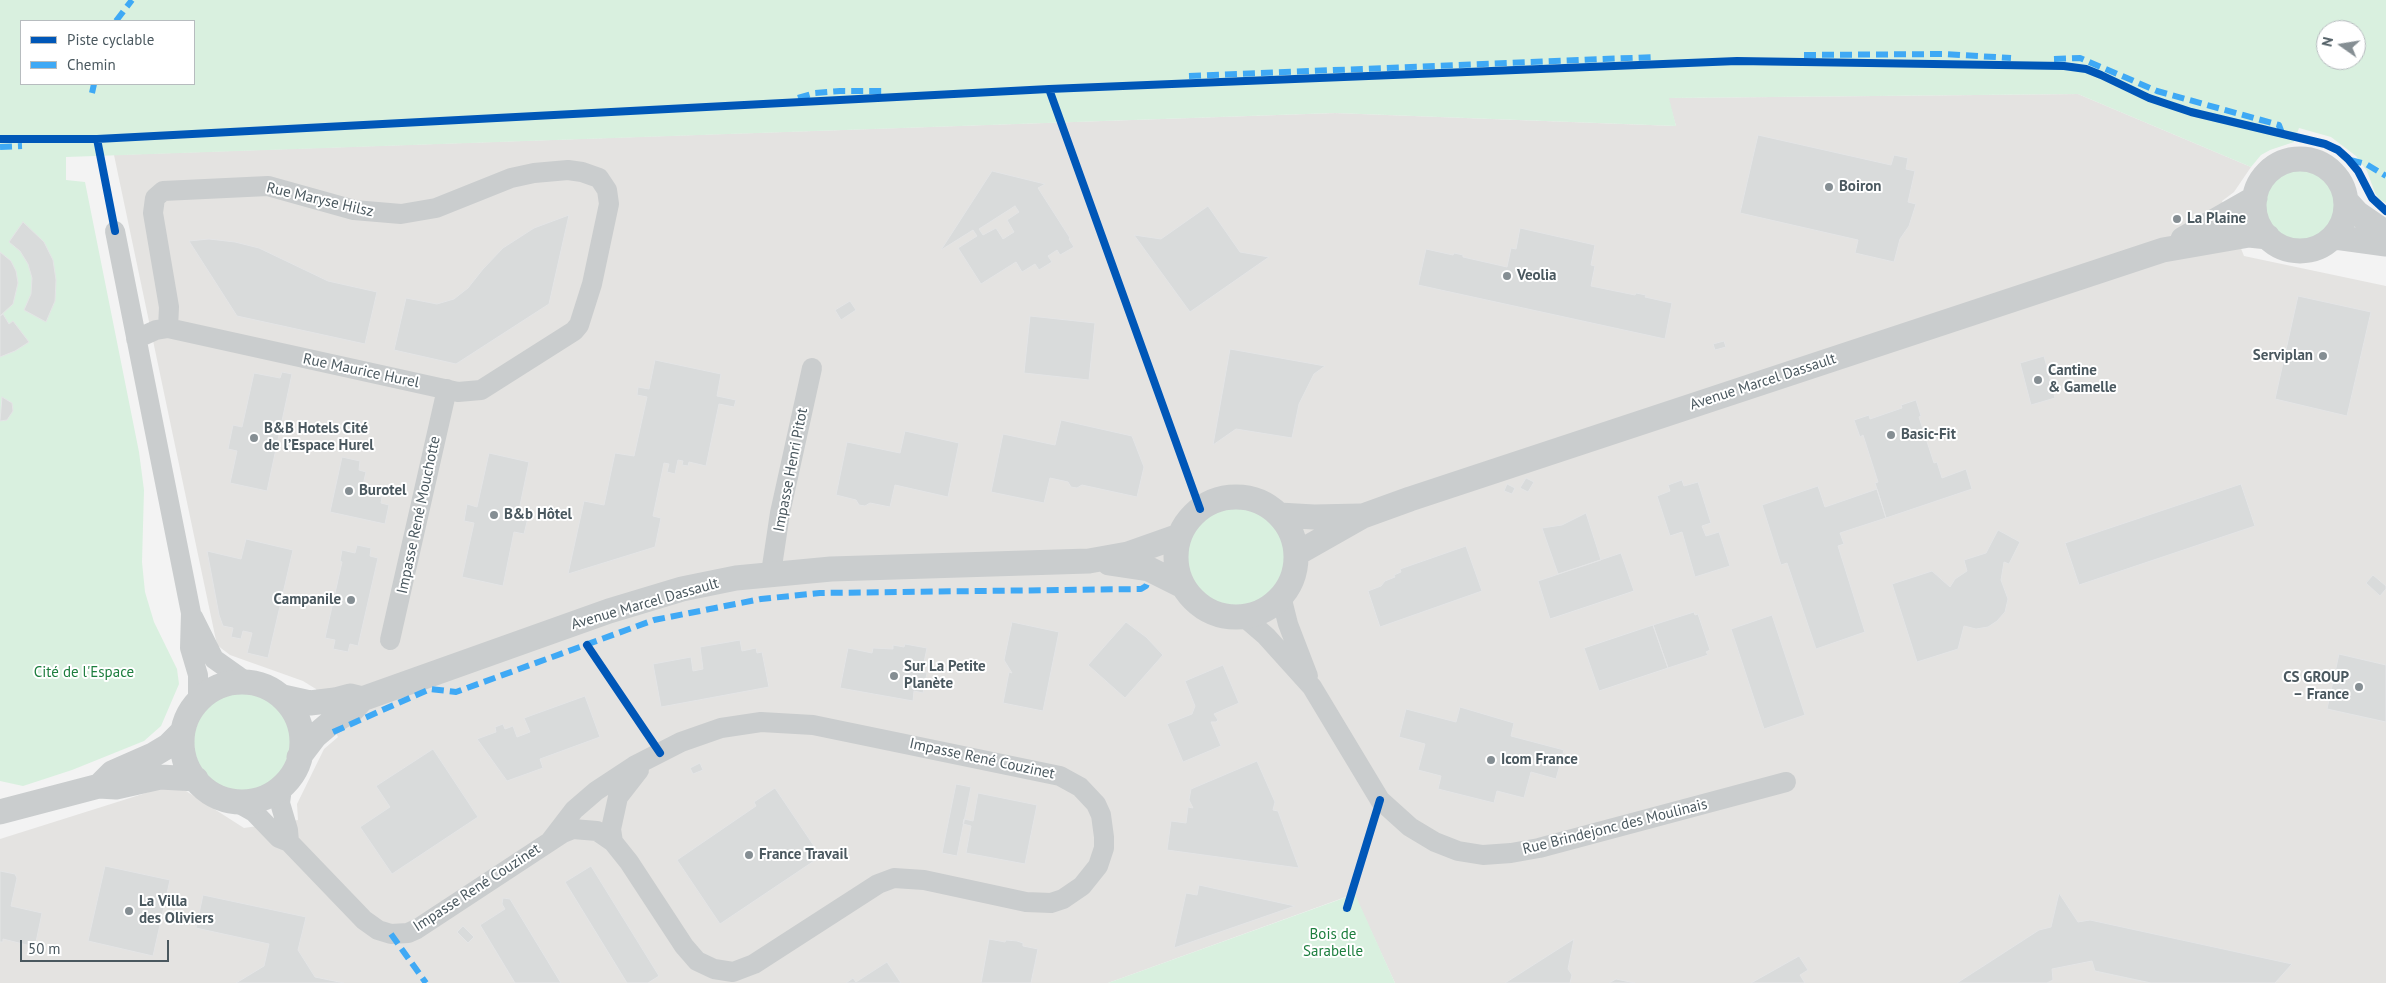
<!DOCTYPE html>
<html>
<head>
<meta charset="utf-8">
<style>
	body { margin:0 }
	#map { position:relative; width:2386px; height:983px; overflow:hidden; background:#f3f3f3; font-family:"PT Sans",sans-serif }
	canvas { display:block }
	.legend { position:absolute; left:20px; top:20px; width:175px; height:65px; box-sizing:border-box; background:#fff; border:1px solid #b7bcbf; margin:0; padding:6px 9px; list-style:none; font-size:15px; color:#4a585f }
	.legend li { display:flex; align-items:center; gap:10px; height:25px }
	.legend b { width:25px; border:1px solid #b7bcbf }
	.north { position:absolute; left:2316px; top:20px; width:50px; height:50px; box-sizing:border-box; background:#fff; border:1px solid #b7bcbf; border-radius:50%; rotate:283deg; font-size:14px; font-weight:700; line-height:20px; text-align:center; color:#4a585f }
	.north::after { content:''; display:block; margin:auto; width:18px; height:22px; background:#858e93; clip-path:polygon(50% 0,100% 100%,50% 72%,0 100%) }
	.scale { position:absolute; left:20px; top:940px; width:149px; height:22px; box-sizing:border-box; border:2px solid #4a585f; border-top:0; padding-left:6px; font-size:15px; line-height:18px; white-space:nowrap; color:#4a585f; -webkit-text-stroke:4px #fff; paint-order:stroke }
</style>
</head>
<body>
<div id="map">
<canvas width="2386" height="983"></canvas>
<ul class="legend">
<li><b style="height:6px;background:#0057b8"></b>Piste cyclable</li>
<li><b style="height:6px;background:#3fa9f5"></b>Chemin</li>
</ul>
<div class="north">N</div>
<div class="scale">50 m</div>
</div>
<script>
const context = document.querySelector('canvas').getContext('2d');
context.lineJoin = 'round';
function fill(path, color) {
  context.fillStyle = color;
  context.fill(path, 'evenodd');
}
function poly(rows) {
  const path = new Path2D();
  for (const r of rows) {
    if (r.length === 3) {
      path.moveTo(r[0] + r[2], r[1]);
      path.arc(r[0], r[1], r[2], 0, 2 * Math.PI);
      continue;
    }
    path.moveTo(r[0], r[1]);
    for (let i = 2; i < r.length; i += 2) path.lineTo(r[i], r[i + 1]);
  }
  return path;
}
function trace(path, color, width, dash) {
  context.strokeStyle = color;
  context.lineWidth = width;
  context.lineCap = dash ? 'butt' : 'round';
  context.setLineDash(dash || []);
  context.stroke(path);
}
function drawText(font, color, halo, rows, align = 'center') {
  context.font = font + ' "PT Sans",sans-serif';
  context.lineWidth = 4;
  context.setLineDash([]);
  context.textBaseline = 'middle';
  context.strokeStyle = halo;
  context.fillStyle = color;
  for (const [text, x, y, turn = 0] of rows) {
    context.save();
    context.translate(x, y);
    context.rotate((+turn || 0) * Math.PI / 180);
    context.textAlign = isNaN(turn) ? turn : align;
    if (halo) context.strokeText(text, 0, 0);
    context.fillText(text, 0, 0);
    context.restore();
  }
}
fill(poly([
	[2078,94,2251,167,2234,192,2222,201,2244,256,2386,286,2386,983,1395,983,1354,894,1108,983,0,983,0,839,168,786,186,791,244,828,298,820,297,804,324,749,338,737,316,689,303,681,230,655,217,645,114,155,1335,113,1676,126,1668,98]
]), '#e4e3e1');
fill(poly([
	[0,0,2386,0,2386,203,2380,200,2375,193,2367,171,2356,156,2331,137,2299,128,2294,142,2270,150,2261,155,2251,167,2078,94,1669,98,1676,126,1335,113,66,157,66,180,85,182,139,452,144,490,142,562,145,592,154,622,177,669,179,684,161,726,144,741,72,770,23,786,0,781],
	[21,21,194,21,194,84,21,84],
	[2326,30,2356,30,2356,60,2326,60],
	[2300,203,37],
	[1236,556,49],
	[243,742,49],
	[1355,894,1395,983,1108,983]
]), '#d9f0df');
const building = poly([
	[1758,135,1891,165,1894,155,1908,158,1906,169,1915,171,1908,202,1916,204,1909,226,1900,239,1894,262,1855,253,1858,240,1740,213,1758,135],
	[992,171,1045,184,1038,188,1070,238,1069,239,1074,247,1060,255,1057,250,1048,256,1052,262,1039,270,1035,264,1022,272,1016,262,981,284,958,248,977,236,973,230,941,250,992,171],
	[1015,206,1019,212,1007,220,1014,232,1003,239,996,228,983,235,979,229,1015,206],
	[1208,206,1240,252,1269,257,1190,312,1134,235,1161,239,1208,206],
	[569,215,549,304,456,364,394,350,406,298,437,304,454,299,468,288,483,269,503,248,534,228,569,215],
	[23,222,44,242,53,260,56,280,55,301,46,322,24,310,31,294,32,278,28,264,20,251,9,242,23,222],
	[1520,228,1595,245,1591,265,1595,266,1591,286,1635,295,1636,293,1646,295,1645,297,1672,303,1665,339,1418,285,1426,249,1453,255,1454,253,1463,255,1463,257,1507,267,1511,248,1516,249,1520,228],
	[209,239,235,242,259,248,328,281,377,292,365,344,237,316,189,241,209,239],
	[0,252,11,261,16,271,18,283,13,304,0,316,0,252],
	[2298,296,2371,312,2347,416,2275,399,2298,296],
	[850,301,856,310,841,320,835,310,850,301],
	[3,314,9,324,13,321,29,342,15,351,0,357,0,316,3,314],
	[1030,316,1095,323,1089,380,1024,373,1030,316],
	[1724,341,1726,347,1715,350,1713,344,1724,341],
	[1230,349,1325,366,1314,374,1299,404,1292,438,1236,429,1213,445,1230,349],
	[2044,356,2055,398,2031,405,2020,363,2044,356],
	[655,360,721,374,717,396,736,400,734,407,719,404,706,466,689,462,688,466,682,465,683,461,678,460,675,474,667,472,669,464,664,463,653,516,661,518,655,547,568,574,584,501,604,505,615,453,634,456,647,397,637,395,638,387,649,389,655,360],
	[282,372,292,374,267,491,230,483,237,451,228,449,233,425,242,427,254,373,280,378,282,372],
	[2,397,12,403,13,411,7,420,0,421,2,397],
	[1916,400,1921,416,1919,417,1934,463,1937,462,1942,478,1966,469,1972,489,1886,518,1875,483,1878,482,1863,435,1860,437,1854,420,1869,415,1870,419,1902,408,1901,405,1916,400],
	[1061,420,1132,436,1144,467,1137,497,1082,485,1077,488,1071,487,1068,482,1050,478,1044,503,991,492,1003,434,1055,445,1061,420],
	[905,431,959,443,948,497,895,485,890,507,870,503,865,506,859,505,856,500,836,495,847,442,900,453,905,431],
	[489,453,529,462,518,515,528,518,524,534,514,532,503,586,462,577,474,523,464,521,467,504,477,507,489,453],
	[342,457,360,461,359,470,366,472,362,489,365,493,382,497,381,503,389,505,385,524,330,512,342,457],
	[1526,478,1534,482,1528,492,1520,488,1526,478],
	[1682,480,1684,486,1698,482,1711,523,1702,526,1706,536,1719,532,1730,566,1695,577,1682,532,1670,536,1657,496,1670,491,1668,485,1682,480],
	[1507,484,1515,488,1512,494,1504,491,1507,484],
	[2241,484,2255,526,2079,585,2065,543,2241,484],
	[1818,486,1825,507,1877,489,1886,518,1840,533,1844,544,1838,546,1865,632,1816,649,1787,563,1781,565,1762,505,1818,486],
	[1586,513,1601,560,1558,574,1542,528,1562,525,1586,513],
	[1998,530,2020,542,2009,564,2004,562,2001,580,2008,599,2005,612,1997,621,1988,627,1976,629,1964,626,1958,649,1917,662,1892,584,1932,571,1950,587,1955,579,1967,571,1964,560,1986,553,1998,530],
	[246,539,293,550,268,658,247,653,252,633,243,631,241,639,231,637,233,628,223,626,219,615,207,551,241,559,246,539],
	[357,545,371,548,370,556,378,558,358,646,350,644,348,652,333,649,335,640,325,638,342,562,340,561,342,550,355,553,357,545],
	[1466,546,1482,591,1380,627,1368,591,1381,586,1385,581,1395,577,1394,575,1401,572,1400,569,1466,546],
	[1621,553,1634,591,1550,619,1538,581,1621,553],
	[2373,575,2386,586,2386,589,2380,596,2366,583,2373,575],
	[1694,612,1695,615,1698,614,1710,650,1706,652,1708,655,1668,668,1653,625,1694,612],
	[1772,615,1805,715,1764,729,1731,629,1772,615],
	[1012,622,1059,632,1043,711,1003,703,1009,672,1012,673,1004,660,1012,622],
	[1126,622,1146,637,1163,655,1125,698,1088,665,1126,622],
	[1653,625,1668,668,1599,691,1584,648,1653,625],
	[740,640,742,651,756,648,757,653,762,652,769,687,661,707,653,664,691,657,693,671,703,669,700,647,740,640],
	[905,644,927,648,923,667,917,666,916,671,927,673,923,693,914,691,913,701,840,688,848,648,872,653,873,648,893,649,893,645,904,647,905,644],
	[2339,654,2386,665,2386,722,2327,709,2339,654],
	[1223,665,1239,703,1214,714,1218,720,1216,722,1211,722,1221,746,1183,762,1167,724,1192,714,1195,706,1185,681,1223,665],
	[585,696,600,737,540,759,543,768,507,781,477,739,496,732,495,727,503,724,505,729,513,726,517,737,530,732,524,718,585,696],
	[1460,707,1514,723,1511,736,1564,750,1556,779,1531,772,1524,798,1497,791,1494,803,1438,789,1441,776,1418,770,1425,744,1399,737,1406,709,1456,722,1460,707],
	[433,749,478,817,392,874,360,827,390,807,376,786,433,749],
	[1257,761,1275,802,1273,810,1278,811,1299,868,1167,850,1171,821,1186,823,1188,807,1193,808,1189,800,1191,789,1257,761],
	[700,763,703,770,693,774,690,768,700,763],
	[956,784,971,787,957,856,942,853,956,784],
	[775,788,816,849,812,852,817,859,720,924,677,860,756,806,754,802,775,788],
	[978,793,1037,805,1025,864,966,853,971,826,963,824,964,819,973,821,978,793],
	[105,866,170,880,153,956,88,941,105,866],
	[591,866,659,976,648,983,627,983,565,882,591,866],
	[0,871,15,874,17,878,11,906,42,913,35,947,3,939,3,942,0,942,0,871],
	[1199,885,1295,906,1174,948,1186,893,1197,895,1199,885],
	[2059,893,2078,922,2090,920,2292,964,2275,983,2151,983,2095,971,2092,961,2052,969,2053,980,2047,983,1957,983,2039,930,2051,927,2059,893],
	[203,895,306,917,298,950,315,977,344,983,236,983,264,966,269,944,196,928,203,895],
	[503,898,510,899,561,983,515,983,480,925,505,909,502,904,503,898],
	[463,926,474,937,468,943,457,932,463,926],
	[989,939,1005,942,1006,940,1017,941,1023,943,1023,946,1038,949,1031,983,981,983,989,939],
	[1574,939,1568,969,1572,975,1570,983,1505,983,1574,939],
	[1799,956,1808,970,1800,975,1805,983,1751,983,1799,956],
	[887,962,901,983,846,983,853,978,856,982,887,962],
	[1616,979,1635,983,1609,983,1616,979]
]);
fill(building, '#d9dbdb');
trace(building, '#e4e5e6', 1);
trace(poly([
	[115,231,191,613,190,648,198,675,198,700],
	[136,339,156,330,168,328,458,392,481,390,574,331,579,325,592,284,609,204,607,190,599,178,582,172,568,170,534,173,511,178,436,208,401,214,354,210,268,186,163,191,155,198,153,213,169,307,168,328],
	[771,573,780,513,812,368],
	[1281,596,1288,624,1308,676],
	[193,617,214,659,245,681],
	[1244,617,1266,636,1312,687,1380,800,1410,827,1435,842,1458,851,1483,855,1511,853,1539,848,1786,782],
	[390,640,447,389],
	[282,788,280,803,288,830,289,842],
	[238,803,254,812,279,838,289,842,364,920,378,930,391,934,408,933,417,929,563,833,573,829,597,831,613,842,629,862,684,946,697,961,714,969,733,972,754,964,878,884,894,878,924,880,1026,902,1051,903,1063,899,1082,886,1098,866,1104,848,1104,837,1101,815,1096,804,1080,787,1060,776,813,725,761,722,721,728,681,742,634,766,596,791,574,810,551,840],
	[613,842,611,829,618,797,639,770]
]), '#cacdce', 20);
trace(poly([
	[2300,205,46],
	[2347,202,2357,213,2386,233],
	[2335,237,2386,244],
	[2183,239,2255,198],
	[1236,557,60],
	[1279,515,1314,517,1361,516],
	[1296,554,1363,516,1410,499,2163,250,2249,235,2268,237],
	[1109,563,1149,569,1183,586],
	[242,742,60],
	[283,697,310,703,335,700,350,696,362,699],
	[299,757,315,736,328,725,352,710,362,699,609,611,682,589,736,578,831,569,1089,561,1128,554,1179,536],
	[99,786,112,773,153,755,168,746,182,732],
	[0,812,99,786,116,787,160,777,196,779]
]), '#cacdce', 25);
trace(poly([
	[116,21,132,0],
	[1804,55,1943,54,2011,58],
	[2054,59,2080,58,2157,91,2279,125,2282,133],
	[1189,76,1654,57],
	[92,93,94,84],
	[798,98,815,93,840,91,887,91],
	[0,147,22,146],
	[2350,160,2366,164,2386,176],
	[333,732,430,689,456,692,654,620,761,599,820,593,1141,589,1146,586,1149,579],
	[391,934,426,983]
]), '#3fa9f5', 6, [12, 6]);
trace(poly([
	[1049,89,1200,509],
	[0,139,97,139,1049,89,1737,61,2064,66,2086,69,2101,75,2149,98,2191,112,2325,144,2338,150,2348,159,2358,171,2372,198,2386,211],
	[97,139,115,231],
	[587,645,660,753],
	[1347,908,1380,800]
]), '#0057b8', 8);
for (const [x, y, r, color] of [
	[1829,187,5,"#858e93"],
	[2177,219,5,"#858e93"],
	[1507,276,5,"#858e93"],
	[2323,356,5,"#858e93"],
	[2038,380,5,"#858e93"],
	[1891,435,5,"#858e93"],
	[254,438,5,"#858e93"],
	[349,491,5,"#858e93"],
	[494,515,5,"#858e93"],
	[351,600,5,"#858e93"],
	[894,676,5,"#858e93"],
	[2359,687,5,"#858e93"],
	[1491,760,5,"#858e93"],
	[749,855,5,"#858e93"],
	[129,911,5,"#858e93"]
]) {
  const dot = new Path2D();
  dot.arc(x, y, r, 0, 2 * Math.PI);
  context.fillStyle = color;
  context.fill(dot);
  trace(dot, '#fff', 2);
}
drawText('bold 15px', '#4a585f', '#fff', [
	["Boiron",1839,187],
	["La Plaine",2187,219],
	["Veolia",1517,276],
	["Serviplan",2313,356,"right"],
	["Cantine",2048,371],
	["& Gamelle",2048,388],
	["B&B Hotels Cité",264,429],
	["de l’Espace Hurel",264,446],
	["Basic-Fit",1901,435],
	["Burotel",359,491],
	["B&b Hôtel",504,515],
	["Campanile",341,600,"right"],
	["Sur La Petite",904,667],
	["Planète",904,684],
	["CS GROUP",2349,678,"right"],
	["– France",2349,695,"right"],
	["Icom France",1501,760],
	["France Travail",759,855],
	["La Villa",139,902],
	["des Oliviers",139,919]
], 'left');
drawText('15px', '#4a585f', '#fff', [
	["Rue Maryse Hilsz",320,200,13],
	["Rue Maurice Hurel",361,371,12],
	["Avenue Marcel Dassault",1763,382,-18],
	["Impasse Henri Pitot",791,470,-79],
	["Impasse René Mouchotte",419,515,-78],
	["Avenue Marcel Dassault",645,604,-16],
	["Impasse René Couzinet",982,759,12],
	["Rue Brindejonc des Moulinais",1615,827,-14],
	["Impasse René Couzinet",477,888,-33]
]);
drawText('15px', '#1d7e3e', '#fff', [
	["Cité de l'Espace",84,673],
	["Bois de",1333,935],
	["Sarabelle",1333,952]
]);
</script>
</body>
</html>
